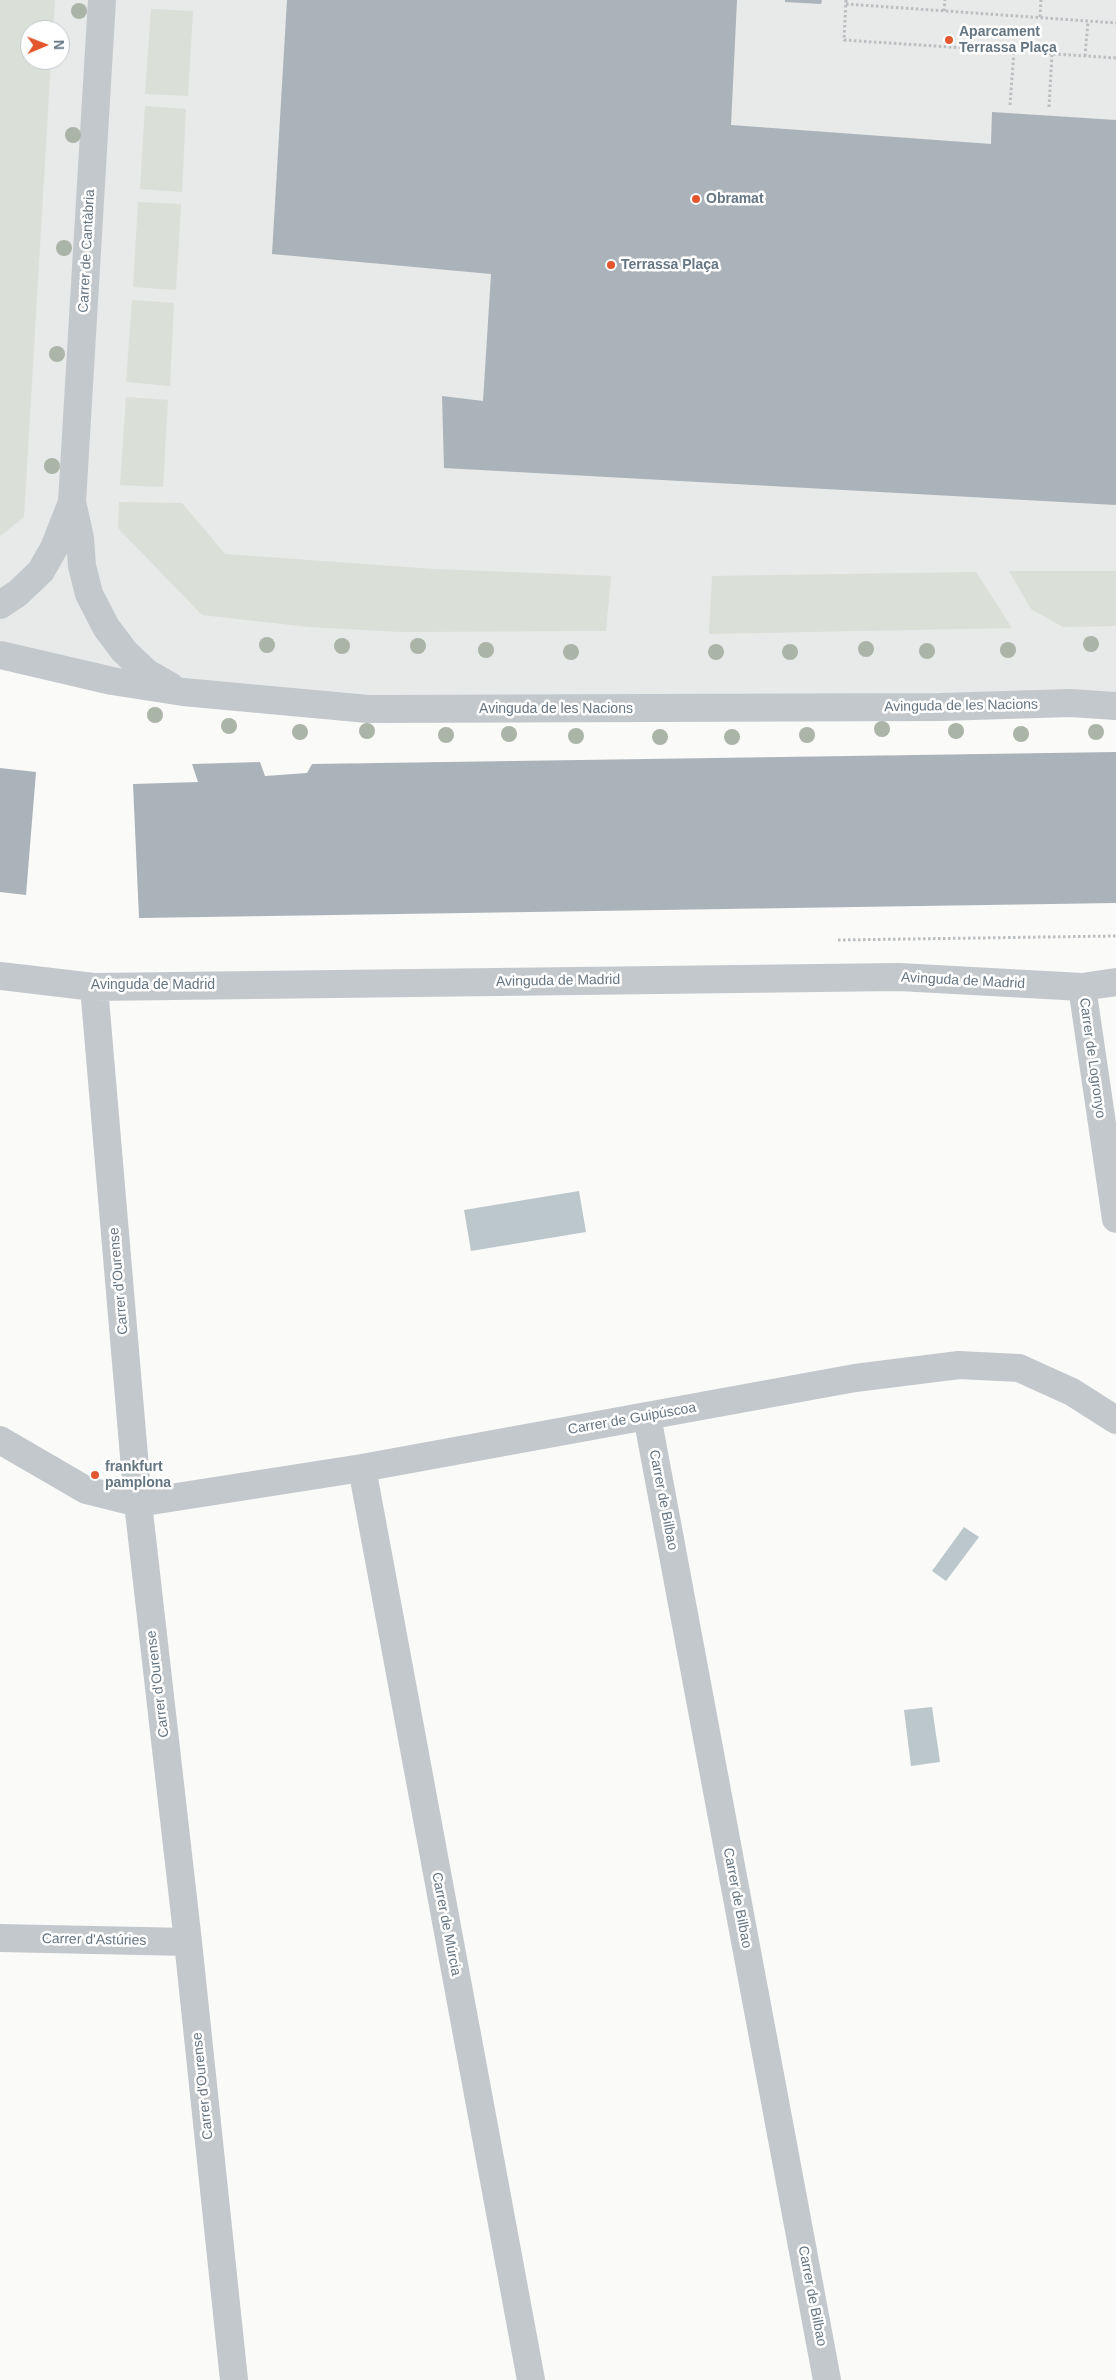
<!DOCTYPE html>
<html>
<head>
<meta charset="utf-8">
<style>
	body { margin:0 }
	#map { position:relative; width:1116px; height:2380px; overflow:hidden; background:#fafaf8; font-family:Arial,sans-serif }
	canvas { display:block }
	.north { position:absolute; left:20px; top:20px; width:50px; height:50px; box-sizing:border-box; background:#fff; border:1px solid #c1c8cd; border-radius:50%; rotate:89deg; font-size:14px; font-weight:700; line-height:20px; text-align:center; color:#657683 }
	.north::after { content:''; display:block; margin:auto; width:18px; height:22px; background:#e4572e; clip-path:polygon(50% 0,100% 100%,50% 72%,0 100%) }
</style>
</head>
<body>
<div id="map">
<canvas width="1116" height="2380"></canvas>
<div class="north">N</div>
</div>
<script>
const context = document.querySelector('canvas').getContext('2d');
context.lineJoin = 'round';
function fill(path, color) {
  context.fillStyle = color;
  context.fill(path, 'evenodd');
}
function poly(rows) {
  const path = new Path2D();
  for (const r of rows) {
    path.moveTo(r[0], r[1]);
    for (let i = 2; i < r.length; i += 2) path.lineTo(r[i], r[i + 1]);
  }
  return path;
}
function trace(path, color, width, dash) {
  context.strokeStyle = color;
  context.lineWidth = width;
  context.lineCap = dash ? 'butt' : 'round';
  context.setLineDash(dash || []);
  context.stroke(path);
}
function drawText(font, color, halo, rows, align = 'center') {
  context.font = font + ' Arial,sans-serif';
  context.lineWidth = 5;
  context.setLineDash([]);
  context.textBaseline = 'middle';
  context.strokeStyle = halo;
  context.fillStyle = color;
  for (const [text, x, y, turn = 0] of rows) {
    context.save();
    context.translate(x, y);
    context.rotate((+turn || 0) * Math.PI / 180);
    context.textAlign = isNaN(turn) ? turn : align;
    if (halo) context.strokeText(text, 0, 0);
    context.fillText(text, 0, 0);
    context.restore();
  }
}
fill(poly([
	[0,0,1116,0,1116,705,117,695,0,667],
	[30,30,60,30,60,60,30,60]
]), '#e8e9e9');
fill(poly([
	[0,0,55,0,53,30,30,30,30,60,51,60,24,517,0,536],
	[151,9,193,11,188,96,145,94],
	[145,106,186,109,182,192,140,189],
	[138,202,181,204,176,290,133,287],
	[132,300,174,303,170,386,126,382],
	[126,397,168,400,163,487,120,485],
	[119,502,182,503,225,554,434,569,611,576,606,631,400,632,309,627,202,615,118,528],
	[1009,571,1116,571,1116,626,1063,627,1031,609],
	[976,572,1012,628,709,634,712,576]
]), '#dadfd7');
fill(poly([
	[579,1191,586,1232,471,1251,464,1210],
	[964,1527,979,1537,946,1581,932,1571],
	[932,1707,940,1762,911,1766,904,1710]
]), '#bbc7cb');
fill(poly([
	[287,0,737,0,731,125,991,144,992,112,1116,120,1116,505,444,468,442,396,483,401,491,274,272,254],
	[785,0,822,0,821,4,785,2],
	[1116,752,1116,903,139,918,133,784,198,782,192,764,260,762,265,776,307,773,312,764],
	[0,768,36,772,26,895,0,892]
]), '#aab3b9');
trace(poly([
	[846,0,844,40,1116,58],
	[846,4,1116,23],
	[944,11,945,0],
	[1040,17,1041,0],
	[1085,56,1088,21],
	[1010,105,1014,51],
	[1049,107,1052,54],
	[838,940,1116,936]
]), '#bbbfc2', 3, [2.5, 2.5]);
trace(poly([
	[102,0,72,502,80,538,82,566,89,594,106,627,124,651,147,673,170,686],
	[0,605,18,593,41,571,54,548,72,502],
	[0,655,112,681,183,692,368,709,941,707,1070,703,1116,706],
	[0,976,94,987,899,977,1082,987,1116,982],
	[94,987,138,1503,188,1942,234,2380],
	[1082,987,1116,1219],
	[647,1416,827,2380],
	[0,1440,86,1490,138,1503,362,1468,855,1378,959,1365,1019,1368,1072,1392,1116,1420],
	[362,1468,531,2380],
	[0,1938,188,1942]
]), '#c3c8cc', 28);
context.fillStyle = '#aab4a7';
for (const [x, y] of [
	[79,11],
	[73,135],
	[64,248],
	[57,354],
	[52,466],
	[1091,644],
	[267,645],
	[342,646],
	[418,646],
	[866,649],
	[486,650],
	[1008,650],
	[927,651],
	[571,652],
	[716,652],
	[790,652],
	[155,715],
	[229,726],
	[882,729],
	[367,731],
	[956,731],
	[300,732],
	[1096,732],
	[509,734],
	[1021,734],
	[446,735],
	[807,735],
	[576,736],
	[660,737],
	[732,737]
]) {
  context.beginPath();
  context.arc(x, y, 8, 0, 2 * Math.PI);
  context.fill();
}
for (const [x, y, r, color] of [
	[949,40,5,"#e4572e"],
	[696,199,5,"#e4572e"],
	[611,265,5,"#e4572e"],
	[95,1475,5,"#e4572e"]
]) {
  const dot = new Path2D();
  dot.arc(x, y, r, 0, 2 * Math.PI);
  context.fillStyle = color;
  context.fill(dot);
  trace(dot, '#fff', 2);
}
drawText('bold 14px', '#657683', '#fff', [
	["Aparcament",959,32],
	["Terrassa Plaça",959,48],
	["Obramat",706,199],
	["Terrassa Plaça",621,265],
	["frankfurt",105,1467],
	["pamplona",105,1483]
], 'left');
drawText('14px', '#657683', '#fff', [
	["Carrer de Cantàbria",87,251,-87],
	["Avinguda de les Nacions",961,706,-1],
	["Avinguda de les Nacions",556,709],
	["Avinguda de Madrid",558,981,-1],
	["Avinguda de Madrid",963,981,3],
	["Avinguda de Madrid",153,985],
	["Carrer de Logronyo",1092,1058,82],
	["Carrer d'Ourense",119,1281,-95],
	["Carrer de Guipúscoa",632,1419,-10],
	["Carrer de Bilbao",663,1500,79],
	["Carrer d'Ourense",158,1684,-97],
	["Carrer de Bilbao",737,1898,79],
	["Carrer de Múrcia",446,1924,79],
	["Carrer d'Astúries",94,1940,1],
	["Carrer d'Ourense",203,2086,-96],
	["Carrer de Bilbao",812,2296,79]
]);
</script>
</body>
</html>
